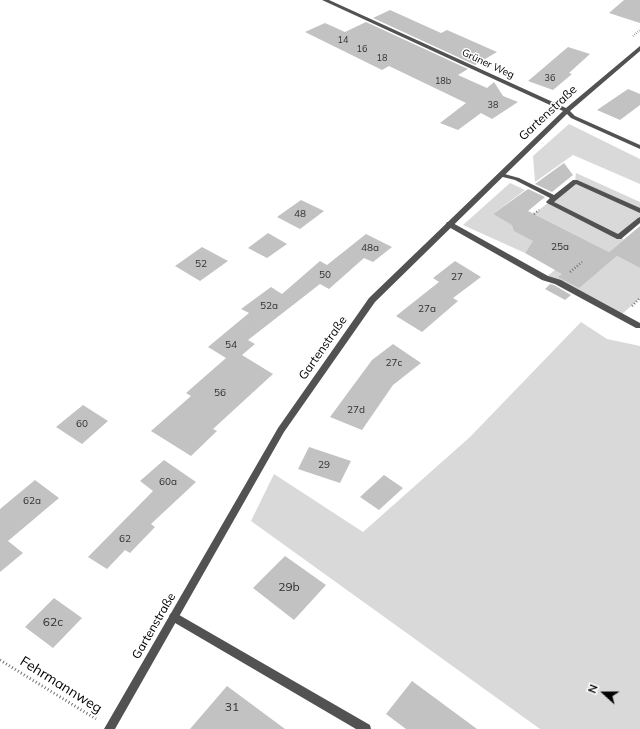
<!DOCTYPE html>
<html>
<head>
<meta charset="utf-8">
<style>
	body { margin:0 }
	#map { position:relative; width:640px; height:729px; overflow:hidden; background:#fff; font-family:Mulish,sans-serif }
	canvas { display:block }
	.north { position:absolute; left:584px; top:673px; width:40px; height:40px; -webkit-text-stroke:3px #fff; paint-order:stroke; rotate:291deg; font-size:11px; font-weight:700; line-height:16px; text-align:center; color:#000 }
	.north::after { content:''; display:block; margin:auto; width:14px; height:18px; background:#000; clip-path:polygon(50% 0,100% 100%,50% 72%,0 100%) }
</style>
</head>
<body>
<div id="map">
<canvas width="640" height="729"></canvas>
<div class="north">N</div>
</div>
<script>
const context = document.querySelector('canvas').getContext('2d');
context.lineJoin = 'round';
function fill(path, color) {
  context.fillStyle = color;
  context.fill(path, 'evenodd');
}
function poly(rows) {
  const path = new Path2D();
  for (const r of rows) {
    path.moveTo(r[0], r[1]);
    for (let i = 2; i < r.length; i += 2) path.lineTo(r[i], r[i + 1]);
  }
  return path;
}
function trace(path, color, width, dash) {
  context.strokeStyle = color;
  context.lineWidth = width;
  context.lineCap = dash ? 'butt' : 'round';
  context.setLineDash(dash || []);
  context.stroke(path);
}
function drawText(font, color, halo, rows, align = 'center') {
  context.font = font + ' Mulish,sans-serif';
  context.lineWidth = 3;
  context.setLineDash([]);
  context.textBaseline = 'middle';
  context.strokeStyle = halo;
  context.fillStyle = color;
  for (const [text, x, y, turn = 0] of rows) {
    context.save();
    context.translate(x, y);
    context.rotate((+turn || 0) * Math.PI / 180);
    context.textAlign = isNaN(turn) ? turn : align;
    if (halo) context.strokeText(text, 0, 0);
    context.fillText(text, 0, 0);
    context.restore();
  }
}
fill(poly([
	[569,124,640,159,640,184,573,155,535,182,533,156],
	[576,173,640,202,640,219,620,237,624,239,609,252,534,214,575,181],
	[510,183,525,190,493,214,536,237,525,253,463,225],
	[572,256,599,271,617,256,640,268,640,298,621,315,545,278],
	[581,322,607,339,640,346,640,729,540,729,251,521,274,474,363,532,470,437]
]), '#d9d9d9');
fill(poly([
	[624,0,640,0,640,23,609,13],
	[390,10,441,33,447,30,497,52,475,65,373,18],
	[366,22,468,69,458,75,487,88,494,82,503,96,518,102,492,119,481,113,458,130,440,123,466,103,389,66,382,70,305,32,325,23,345,32],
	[568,47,590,54,569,73,572,74,553,90,528,81],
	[628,89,640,94,640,105,620,120,597,110],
	[564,163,573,175,552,192,535,184],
	[528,189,545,197,528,211,613,254,609,252,640,226,640,268,617,256,579,288,558,277,562,274,525,253,533,241,514,231,512,225,493,214],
	[301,200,324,211,300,229,277,217],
	[268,233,287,244,267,258,248,248],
	[366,234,392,247,373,262,364,258,329,289,320,284,248,340,255,344,242,355,273,374,213,429,217,431,191,456,151,431,191,396,186,393,226,358,208,347,249,313,241,309,271,287,282,294,320,261,327,265],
	[202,247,228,261,200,281,175,266],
	[455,261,481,277,453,298,458,301,422,332,396,316,439,282,433,278],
	[550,284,554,285,571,295,565,300,545,289],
	[393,344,421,363,393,385,362,430,330,417,372,360],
	[83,405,108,421,82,444,56,427],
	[309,447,351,461,340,483,298,469],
	[164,460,196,482,151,524,155,527,130,553,125,550,107,569,88,557,153,491,140,481],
	[384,475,403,488,379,510,360,497],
	[35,480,59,498,8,541,23,553,0,572,0,509],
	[285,556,326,585,294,620,253,588],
	[54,598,82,618,53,648,25,627],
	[412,681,477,729,406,729,386,714],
	[227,686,285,729,190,729]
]), '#c2c2c2');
trace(poly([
	[633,36,640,30]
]), '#747474', 2, [0.5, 1.5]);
trace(poly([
	[534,214,539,210],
	[570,272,582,262],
	[632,306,640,298]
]), '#747474', 2.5, [1, 2]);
trace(poly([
	[0,660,96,719]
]), '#747474', 3, [1, 2.5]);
fill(poly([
	[501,173,519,178,554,195,573,180,577,180,640,208,640,213,576,184,554,202,618,234,638,218,640,217,640,223,621,239,617,239,547,203,546,202,550,198,515,180,499,176,499,174,501,173],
	[447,222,451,222,548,276,561,280,640,323,640,328,636,328,555,284,542,280,447,226,446,224,447,222],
	[174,612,370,725,371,729,356,729,170,620,169,617,170,614,174,612]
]), '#525252');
fill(poly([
	[322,0,329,0,566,108,640,46,640,51,570,111,575,116,640,145,640,149,571,118,567,114,375,302,284,432,115,729,104,729,278,428,369,298,563,111,322,0]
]), '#525252');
drawText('9px', '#303030', null, [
	["14",343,40],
	["16",362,49],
	["18",382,58],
	["36",550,78],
	["18b",443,81],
	["38",493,105]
]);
drawText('10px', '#000', '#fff', [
	["Grüner Weg",488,64,25]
]);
drawText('10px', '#303030', null, [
	["48",300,214],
	["25a",560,247],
	["48a",370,248],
	["52",201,264],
	["50",325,275],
	["27",457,277],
	["52a",269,306],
	["27a",427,309],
	["54",231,345],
	["27c",394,363],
	["56",220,393],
	["27d",356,410],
	["60",82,424],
	["29",324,465],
	["60a",168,482],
	["62a",32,501],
	["62",125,539]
]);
drawText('12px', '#000', '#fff', [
	["Gartenstraße",548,113,-43],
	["Gartenstraße",323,348,-55],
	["Gartenstraße",154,626,-60]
]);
drawText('12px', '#303030', null, [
	["29b",289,587],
	["62c",53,622],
	["31",232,707]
]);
drawText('14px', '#000', '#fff', [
	["Fehrmannweg",61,685,32]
]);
</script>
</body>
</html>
